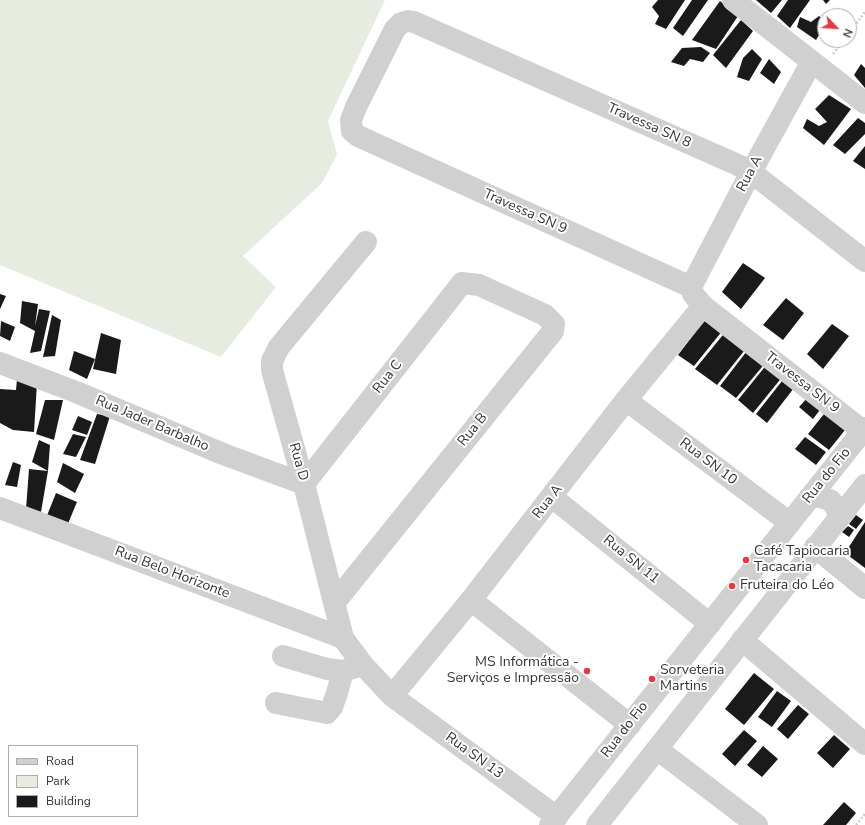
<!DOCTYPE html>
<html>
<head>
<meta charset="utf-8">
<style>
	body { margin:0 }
	#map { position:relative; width:865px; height:825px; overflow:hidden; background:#fff; font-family:"Nunito Sans",sans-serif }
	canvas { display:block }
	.legend { position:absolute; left:8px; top:745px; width:130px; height:72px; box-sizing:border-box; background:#fff; border:1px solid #adadad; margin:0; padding:5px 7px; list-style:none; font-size:12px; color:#333 }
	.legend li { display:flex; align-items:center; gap:8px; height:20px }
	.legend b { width:20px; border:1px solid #adadad }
	.north { position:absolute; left:817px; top:8px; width:40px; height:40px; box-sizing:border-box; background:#fff; border:1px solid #adadad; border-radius:50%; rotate:115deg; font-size:11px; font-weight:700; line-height:16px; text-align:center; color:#333 }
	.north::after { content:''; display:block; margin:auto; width:14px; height:18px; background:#e63946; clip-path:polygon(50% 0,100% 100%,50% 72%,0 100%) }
</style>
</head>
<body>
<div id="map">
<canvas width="865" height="825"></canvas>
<ul class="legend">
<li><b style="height:5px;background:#d0d0d0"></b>Road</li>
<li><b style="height:11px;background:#e6ecdf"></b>Park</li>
<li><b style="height:11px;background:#1a1a1a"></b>Building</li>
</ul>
<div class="north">N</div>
</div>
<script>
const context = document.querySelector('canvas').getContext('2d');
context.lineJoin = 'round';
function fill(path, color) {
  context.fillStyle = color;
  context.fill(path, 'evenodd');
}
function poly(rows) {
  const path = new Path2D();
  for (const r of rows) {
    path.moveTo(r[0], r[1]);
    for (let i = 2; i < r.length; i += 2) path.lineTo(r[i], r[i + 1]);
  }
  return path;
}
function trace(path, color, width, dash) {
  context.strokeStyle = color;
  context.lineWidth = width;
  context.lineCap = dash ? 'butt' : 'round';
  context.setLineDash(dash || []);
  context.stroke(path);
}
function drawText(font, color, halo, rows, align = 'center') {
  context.font = font + ' "Nunito Sans",sans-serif';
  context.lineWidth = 4;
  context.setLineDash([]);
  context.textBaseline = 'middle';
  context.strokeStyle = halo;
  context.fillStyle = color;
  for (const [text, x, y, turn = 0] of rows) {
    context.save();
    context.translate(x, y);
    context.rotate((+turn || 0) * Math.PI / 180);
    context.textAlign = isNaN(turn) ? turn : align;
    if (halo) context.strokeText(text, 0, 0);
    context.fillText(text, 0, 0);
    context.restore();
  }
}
fill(poly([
	[0,0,385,0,328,121,337,155,322,183,243,256,276,287,221,357,0,265]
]), '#e6ecdf');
fill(poly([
	[658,0,685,0,666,29,655,24,659,16,652,7],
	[692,0,708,0,683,36,673,28],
	[756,0,782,0,771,13],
	[788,0,810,0,790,28,777,16],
	[823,0,830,0,826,4],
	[720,1,738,16,716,49,692,40],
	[819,16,825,21,825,25,816,40,797,27,800,17,811,22],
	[741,20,753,31,726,68,713,55],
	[701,47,710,53,703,62,690,59,684,66,671,62,682,48],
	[752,49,762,59,749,81,737,77,743,58],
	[769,59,781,72,774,84,760,73],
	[861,64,865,68,865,88,854,75],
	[829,95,851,109,824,145,803,128,807,119,819,126,827,122,815,109],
	[858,118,865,123,865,134,845,154,833,145],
	[865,146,865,169,853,161],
	[743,263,765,278,741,309,722,292],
	[0,294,6,296,0,309],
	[786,298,804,313,783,340,763,325],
	[22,301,38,304,35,326,39,309,50,311,41,351,30,353,35,331,20,323],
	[52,315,61,320,55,356,43,357],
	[707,317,723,330,694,366,678,355],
	[1,321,15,327,10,341,0,336],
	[832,324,849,336,823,369,807,354],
	[727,330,748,346,717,385,695,369],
	[101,333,121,340,116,374,93,369],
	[750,347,767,361,736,398,720,386],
	[74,351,95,359,87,379,69,370],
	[768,363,783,376,753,413,738,400],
	[786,376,797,384,767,423,756,414],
	[17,379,37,383,34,432,13,430,0,423,0,389,16,390],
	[809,396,822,407,813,419,799,407],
	[45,400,63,400,54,440,36,434],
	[828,409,849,425,829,450,808,434],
	[97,414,110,416,95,464,80,460],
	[78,416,92,422,87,435,72,430],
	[73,434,86,437,76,457,63,454],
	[805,437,826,452,816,465,795,449],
	[39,440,50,445,48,471,32,462],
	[13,462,21,465,17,487,5,485],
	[63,463,84,474,75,493,57,482],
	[29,469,48,471,41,512,26,509],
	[56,493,77,502,67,526,46,518],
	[856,515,863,520,856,529,849,524],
	[865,522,865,568,845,553],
	[848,526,854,530,849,537,842,532],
	[754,673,774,689,744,725,725,709],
	[777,691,791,701,772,727,758,717],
	[798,705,809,714,788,739,777,729],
	[744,730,757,741,735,766,722,754],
	[834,735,850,749,833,768,817,753],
	[763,746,778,759,762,777,747,765],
	[844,802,856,813,846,825,823,825]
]), '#1a1a1a');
trace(poly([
	[849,33,865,12],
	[833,54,844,40],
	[856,825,865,814]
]), '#cdcdcd', 2.5, [2, 2]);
trace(poly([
	[733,0,865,103],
	[366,242,279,347,272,361,272,370,304,484,343,638,363,665,392,696,557,817],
	[691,287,358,136,352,131,351,120,356,107,395,29,401,23,408,21,414,22,738,165,751,172,865,261],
	[691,287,751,172,811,63],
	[693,294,703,306,863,431],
	[0,363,76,392,223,454,304,484,462,283,479,285,545,315,554,324,553,331,335,602],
	[626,400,790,523],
	[812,495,830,500,836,507,839,518],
	[552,497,710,624],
	[0,508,343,638],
	[815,547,865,588],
	[471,600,630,725],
	[742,640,865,744],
	[283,656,327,669,343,671,356,667],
	[392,696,471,600,626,400,703,306],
	[276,703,327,713,332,707,337,693,343,671],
	[657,749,757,825],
	[550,825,865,428],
	[597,825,865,485]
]), '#d0d0d0', 22);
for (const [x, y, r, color] of [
	[746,560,4,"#e63946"],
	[732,586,4,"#e63946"],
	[587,671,4,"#e63946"],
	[652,679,4,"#e63946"]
]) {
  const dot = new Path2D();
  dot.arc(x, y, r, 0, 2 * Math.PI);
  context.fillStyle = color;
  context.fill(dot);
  trace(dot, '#fff', 1.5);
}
drawText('14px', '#333', '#fff', [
	["Travessa SN 8",649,126,24],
	["Rua A",750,174,-62],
	["Travessa SN 9",525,212,24],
	["Rua C",388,377,-52],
	["Travessa SN 9",802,383,38],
	["Rua Jader Barbalho",152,424,23],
	["Rua B",473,430,-51],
	["Rua D",298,462,74],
	["Rua SN 10",708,462,37],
	["Rua do Fio",827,476,-51],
	["Rua A",548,502,-52],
	["Rua SN 11",631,560,39],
	["Rua Belo Horizonte",172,573,21],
	["Rua do Fio",625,730,-52],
	["Rua SN 13",474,756,36]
]);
drawText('14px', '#333', '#fff', [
	["Café Tapiocaria",754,552],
	["Tacacaria",754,568],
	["Fruteira do Léo",740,586],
	["MS Informática -",579,663,"right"],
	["Serviços e Impressão",579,679,"right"],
	["Sorveteria",660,671],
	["Martins",660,687]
], 'left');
</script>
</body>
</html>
